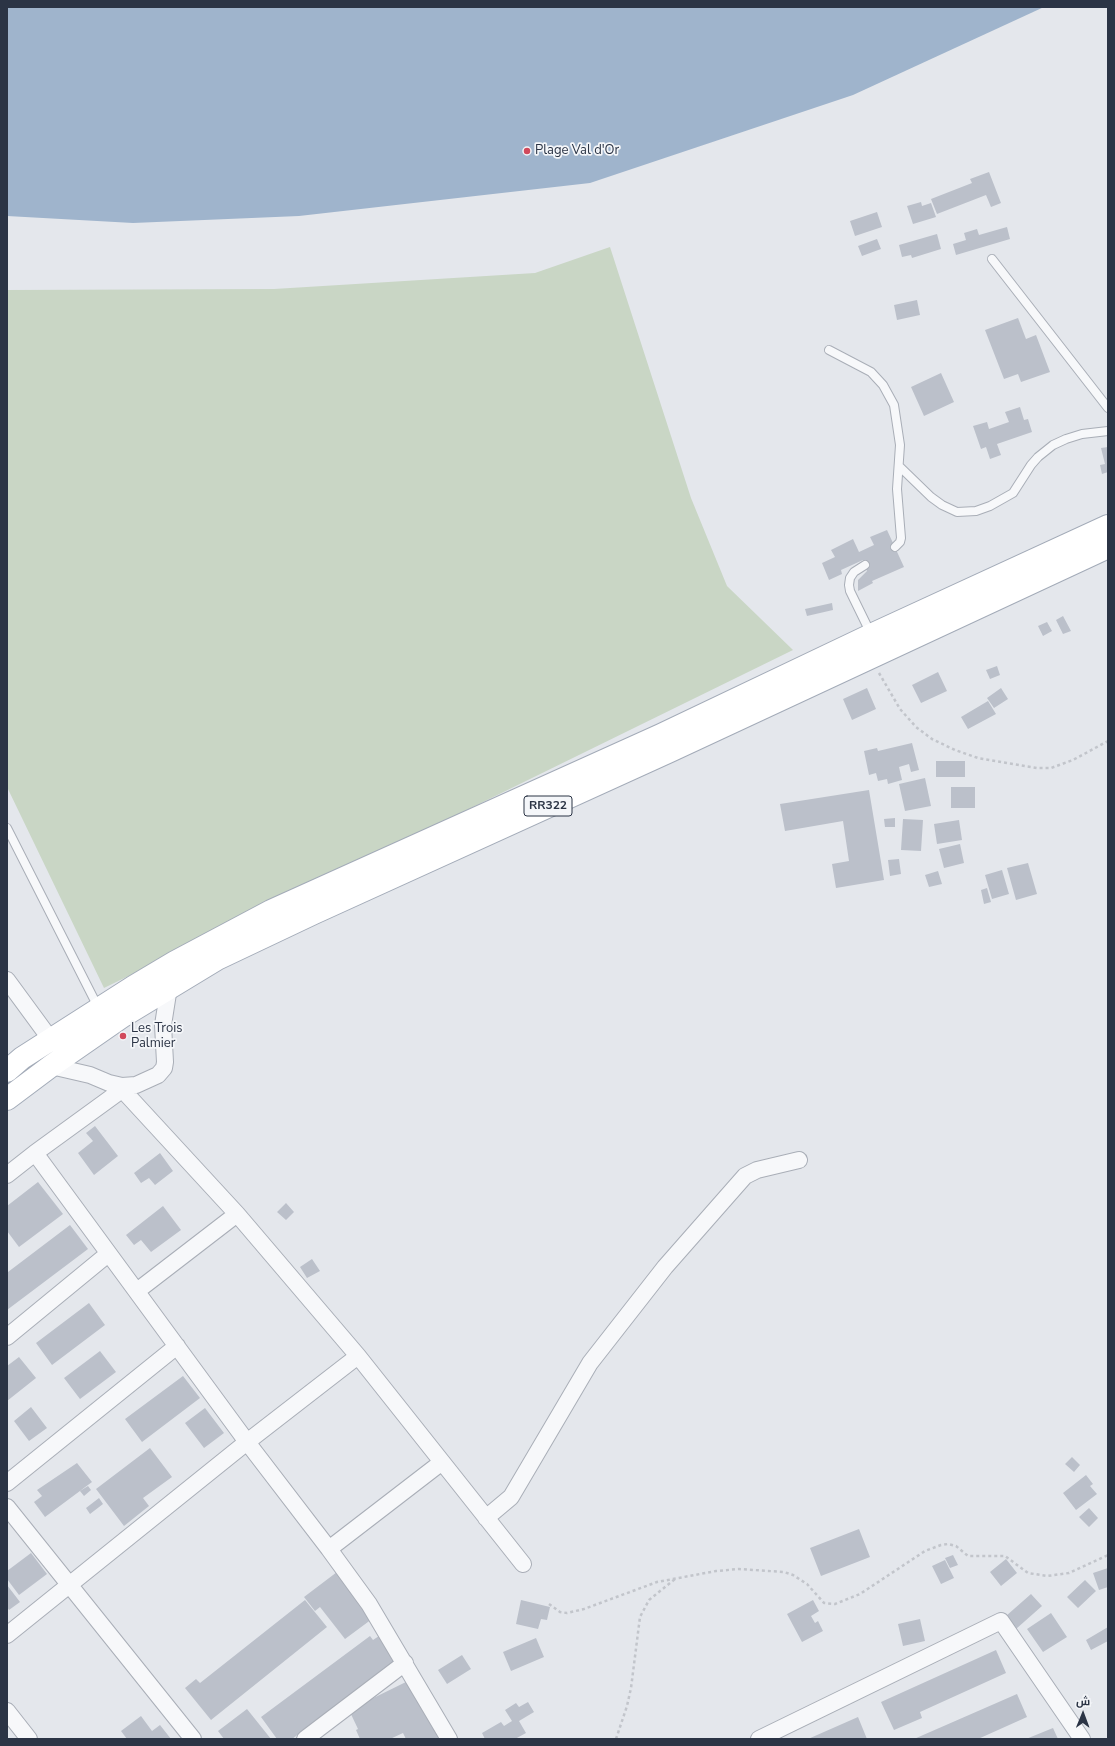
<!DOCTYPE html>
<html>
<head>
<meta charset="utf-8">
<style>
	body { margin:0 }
	#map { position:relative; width:1115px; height:1746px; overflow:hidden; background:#e4e7ec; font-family:"Nunito Sans",Cairo,sans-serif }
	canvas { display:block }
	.frame { position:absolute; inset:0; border:8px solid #2b3445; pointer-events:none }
	.north { position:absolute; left:1063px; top:1694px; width:40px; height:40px; -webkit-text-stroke:3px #f4f6f9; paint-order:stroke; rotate:1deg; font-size:11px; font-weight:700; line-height:16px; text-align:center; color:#2b3445 }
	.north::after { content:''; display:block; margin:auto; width:14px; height:18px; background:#2b3445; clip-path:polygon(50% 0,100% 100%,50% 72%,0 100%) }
</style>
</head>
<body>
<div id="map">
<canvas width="1115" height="1746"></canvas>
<div class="frame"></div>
<div class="north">ش</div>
</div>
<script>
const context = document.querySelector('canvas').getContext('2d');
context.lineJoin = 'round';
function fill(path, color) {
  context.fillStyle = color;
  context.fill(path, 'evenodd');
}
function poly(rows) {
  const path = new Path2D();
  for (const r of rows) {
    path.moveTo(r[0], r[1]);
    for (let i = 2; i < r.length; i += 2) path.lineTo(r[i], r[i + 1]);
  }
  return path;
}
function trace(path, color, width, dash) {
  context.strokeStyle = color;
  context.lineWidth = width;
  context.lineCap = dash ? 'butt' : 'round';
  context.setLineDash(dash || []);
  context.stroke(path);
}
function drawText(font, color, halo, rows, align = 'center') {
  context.font = font + ' "Nunito Sans",sans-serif';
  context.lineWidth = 3.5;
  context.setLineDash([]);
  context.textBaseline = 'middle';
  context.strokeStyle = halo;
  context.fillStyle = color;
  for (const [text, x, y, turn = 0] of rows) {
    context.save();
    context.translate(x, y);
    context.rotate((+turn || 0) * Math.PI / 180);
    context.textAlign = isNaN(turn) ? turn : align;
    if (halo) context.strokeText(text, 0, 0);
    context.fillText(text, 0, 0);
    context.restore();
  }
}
fill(poly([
	[610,247,691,498,727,586,793,650,104,988,7,787,7,290,274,289,535,273]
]), '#c9d6c5');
fill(poly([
	[7,7,1044,7,853,95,590,183,299,216,133,223,7,216]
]), '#9fb4cc');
fill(poly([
	[989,172,1001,203,991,207,986,195,937,214,931,199,972,183,970,179],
	[921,202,922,206,931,203,936,217,913,224,907,206],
	[877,212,882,227,855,236,850,221],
	[1007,227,1010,239,956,255,953,244,966,240,964,233,977,229,979,235],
	[937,234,941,249,912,258,911,255,902,257,899,245],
	[877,239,881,249,862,256,858,246],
	[917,300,920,315,897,320,894,305],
	[1018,318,1026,339,1036,335,1050,372,1021,382,1018,374,1004,379,985,330],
	[941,373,954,402,924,416,911,387],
	[1020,407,1024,420,1028,419,1032,432,997,444,1001,455,990,459,986,447,981,449,973,426,987,422,989,429,1009,422,1005,412],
	[1108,447,1108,472,1102,474,1100,465,1105,464,1101,448],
	[887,530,904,567,872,581,873,583,858,591,858,580,867,571,863,560,841,570,842,574,829,580,822,563,835,557,831,550,853,539,859,552,874,545,870,537],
	[832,603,833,610,807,616,805,609],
	[1063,616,1071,631,1063,634,1056,620],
	[1047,622,1052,631,1043,636,1038,626],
	[997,666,1000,675,990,679,986,670],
	[938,672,947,691,921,703,912,685],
	[867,688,876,709,852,720,843,699],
	[1001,688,1008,699,994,708,987,698],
	[988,701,996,714,968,729,961,717],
	[912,743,919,770,911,772,909,764,899,767,902,780,888,784,887,779,878,781,876,773,869,775,864,751,877,748,878,751],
	[936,761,965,761,965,777,936,777],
	[925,778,931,806,905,811,899,784],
	[951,787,975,787,975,808,951,808],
	[869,790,884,880,836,888,832,864,849,861,843,821,785,831,780,804],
	[895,818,895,827,885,827,884,819],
	[903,819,923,820,921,851,901,850],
	[959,820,962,840,937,844,934,824],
	[960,844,964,863,944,868,939,849],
	[899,859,901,874,890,876,888,860],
	[1028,863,1037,894,1016,900,1007,868],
	[1002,870,1009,894,992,899,985,875],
	[938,871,942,884,929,887,925,875],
	[987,888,991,902,984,904,981,890],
	[95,1126,118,1156,94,1175,78,1153,93,1141,86,1133],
	[160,1153,173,1171,155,1185,149,1178,141,1183,134,1173],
	[38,1182,63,1214,19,1247,7,1231,7,1206],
	[286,1203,294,1212,286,1220,277,1212],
	[163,1206,181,1230,151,1252,141,1240,134,1245,126,1235],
	[70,1225,88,1249,7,1310,7,1270,8,1272],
	[312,1259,320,1271,307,1278,300,1267],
	[89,1303,105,1325,52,1365,36,1343],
	[100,1351,116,1372,80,1399,64,1378],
	[19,1357,36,1378,7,1401,7,1366],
	[183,1376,200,1398,142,1442,125,1419],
	[31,1407,47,1428,29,1441,14,1421],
	[205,1408,224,1433,204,1448,185,1423],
	[150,1448,172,1477,143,1498,149,1506,124,1526,96,1489],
	[1072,1457,1080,1465,1074,1472,1065,1464],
	[77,1463,92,1482,45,1517,34,1502,42,1496,37,1490],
	[1086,1475,1093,1484,1090,1486,1097,1494,1076,1510,1063,1493],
	[88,1486,91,1490,84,1496,80,1491],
	[99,1498,103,1504,90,1514,86,1508],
	[1089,1508,1098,1518,1089,1527,1079,1517],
	[859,1529,870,1557,821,1576,810,1548],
	[31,1553,47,1574,19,1595,7,1579,7,1571],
	[953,1555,958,1565,950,1568,945,1558],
	[1006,1559,1017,1573,1001,1586,990,1572],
	[945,1560,954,1578,941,1584,932,1566],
	[1108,1568,1108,1587,1099,1590,1093,1573],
	[337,1572,372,1619,345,1639,320,1607,315,1611,304,1597],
	[1085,1580,1096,1591,1078,1608,1067,1597],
	[7,1585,20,1602,9,1610,7,1607],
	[1031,1594,1042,1606,1016,1629,1006,1616],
	[305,1600,327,1627,211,1720,185,1688,196,1679,200,1683],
	[521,1600,550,1607,547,1620,541,1619,538,1629,516,1624],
	[813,1600,819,1611,811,1616,815,1623,818,1621,823,1631,802,1642,787,1614],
	[1051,1613,1067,1637,1043,1652,1027,1629],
	[920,1619,925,1641,903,1646,898,1624],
	[1108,1627,1108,1641,1091,1650,1086,1640],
	[370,1636,373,1640,379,1636,398,1660,292,1739,277,1739,261,1717],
	[536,1638,544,1657,511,1671,503,1652],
	[996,1650,1006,1673,920,1712,922,1718,894,1730,881,1702],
	[462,1655,471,1669,447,1684,438,1670],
	[412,1679,442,1739,406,1739,403,1733,390,1739,360,1739,356,1730,358,1729,349,1710],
	[1017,1694,1027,1717,978,1739,914,1739],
	[528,1702,534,1712,519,1721,526,1733,515,1739,485,1739,482,1733,501,1722,504,1726,512,1721,505,1710,516,1703,519,1707],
	[247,1709,271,1739,224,1739,218,1731],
	[141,1716,152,1731,160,1725,171,1739,127,1739,121,1731],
	[858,1717,867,1739,808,1739],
	[1053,1728,1058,1739,1026,1739]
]), '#bbc0ca');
const service = poly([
	[992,259,1108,408],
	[829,350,871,372,883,385,894,405,900,445,897,489,901,538,900,542,895,547],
	[899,466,931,497,942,505,957,512,976,511,990,506,1013,493,1031,465,1038,457,1053,445,1066,439,1082,434,1108,431],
	[865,565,854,572,850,578,849,585,850,591,871,634],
	[7,828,99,1009]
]);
const minor = poly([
	[7,980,51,1040],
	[51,1066,90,1075,109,1083,122,1086,136,1085,158,1075,164,1068,165,1062,163,1025,169,987],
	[119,1086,237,1214,358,1356,523,1564],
	[35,1153,247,1442,329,1549,369,1604,449,1739],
	[7,1175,35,1153,123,1089],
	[137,1291,237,1214],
	[7,1337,108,1254],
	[7,1483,177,1346],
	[7,1507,193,1739],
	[486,1518,511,1497,590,1363,665,1267,745,1176,757,1170,799,1160],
	[329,1549,442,1462],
	[7,1635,247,1442,358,1356],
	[7,1711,29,1739],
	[305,1739,405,1663],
	[759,1739,1001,1621,1082,1739]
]);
const primary = poly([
	[7,1071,22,1058,133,987,175,962,271,911,661,735,871,635,1108,526],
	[7,1099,51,1066,123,1016,217,959,314,913,670,751,1108,547]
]);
trace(service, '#a9aeb7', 10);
trace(minor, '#a9aeb7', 18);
trace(primary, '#a3abb8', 24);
trace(poly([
	[879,673,900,709,916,727,932,739,955,750,978,758,1037,768,1051,768,1073,760,1108,741],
	[549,1604,560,1612,567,1613,584,1609,657,1582,716,1571,739,1569,784,1572,793,1575,807,1584,824,1603,835,1604,860,1594,925,1551,941,1545,948,1544,956,1546,968,1556,1005,1556,1028,1573,1047,1576,1069,1573,1108,1555],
	[616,1739,627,1706,631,1688,640,1617,649,1600,675,1579]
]), '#c2c5cb', 2.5, [3, 3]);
trace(service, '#f7f8fa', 8);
trace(minor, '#f7f8fa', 16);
trace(primary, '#fff', 22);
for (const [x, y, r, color] of [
	[527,151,4,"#d1495b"],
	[123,1036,4,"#d1495b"]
]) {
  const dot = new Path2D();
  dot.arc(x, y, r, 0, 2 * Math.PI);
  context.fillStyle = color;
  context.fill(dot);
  trace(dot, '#f4f6f9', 1.5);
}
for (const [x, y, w] of [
	[548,806,48]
]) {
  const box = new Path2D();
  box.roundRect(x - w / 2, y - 10, w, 20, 3);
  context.fillStyle = '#f4f6f9';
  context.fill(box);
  trace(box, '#2b3445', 1);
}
drawText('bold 12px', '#2b3445', null, [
	["RR322",548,806]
]);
drawText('13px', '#2b3445', '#f4f6f9', [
	["Plage Val d'Or",535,151],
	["Les Trois",131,1029],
	["Palmier",131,1044]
], 'left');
</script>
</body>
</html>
